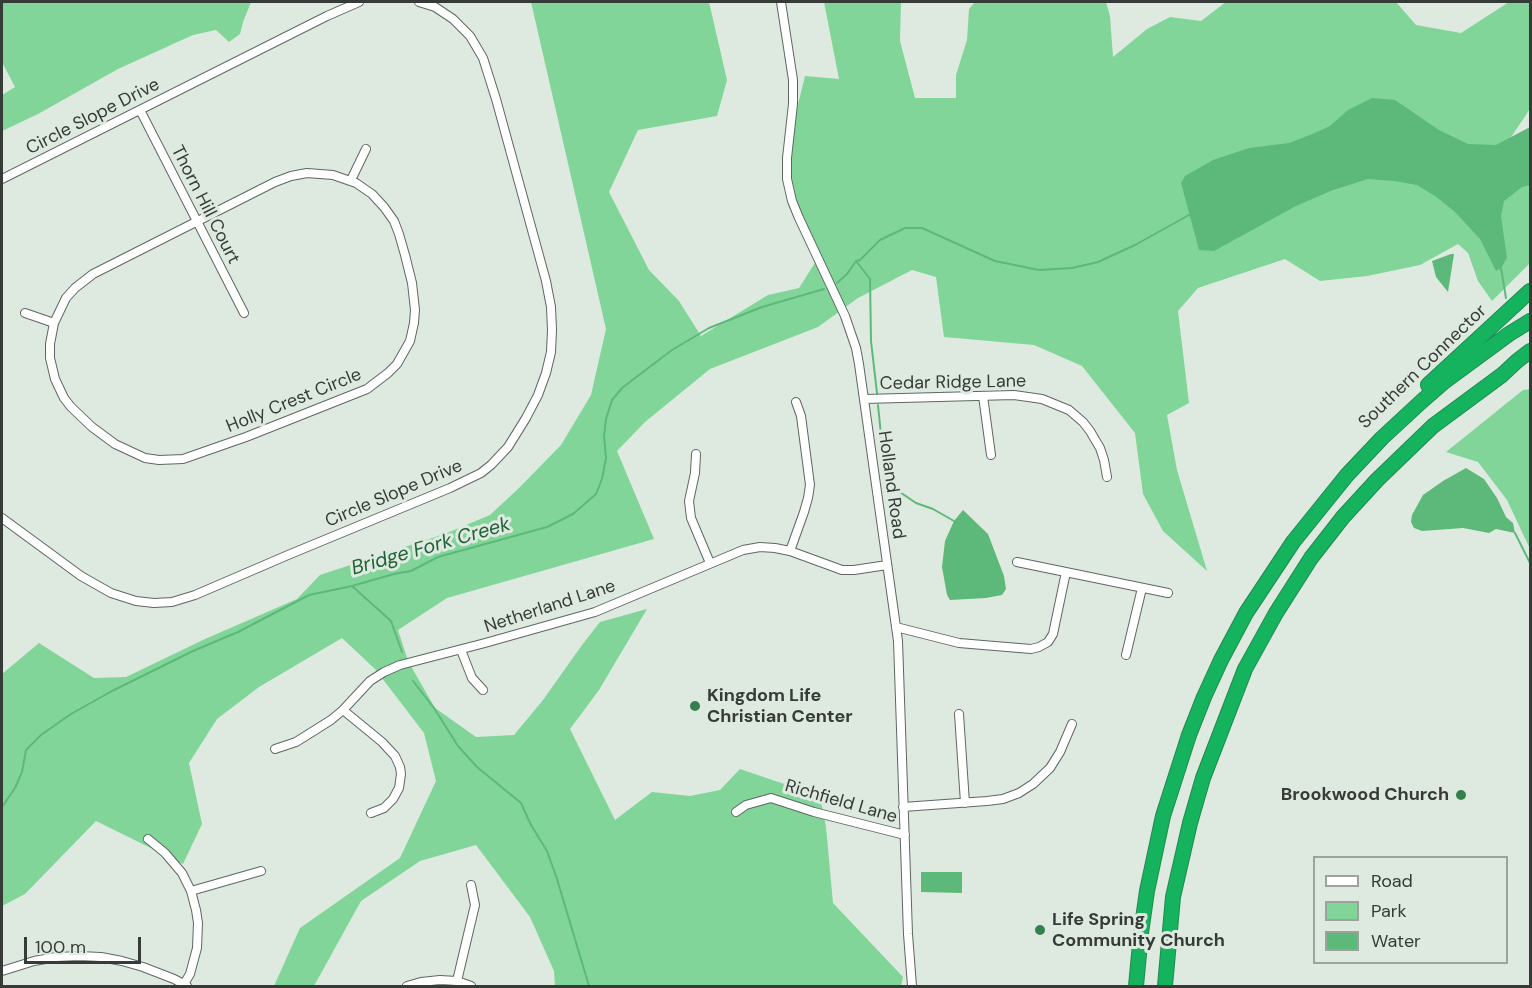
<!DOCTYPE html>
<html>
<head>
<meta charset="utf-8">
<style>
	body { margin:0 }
	#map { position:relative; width:1532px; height:988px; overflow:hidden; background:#deeae0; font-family:"DM Sans",sans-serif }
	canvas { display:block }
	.frame { position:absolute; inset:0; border:3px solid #363b37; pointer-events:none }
	.legend { position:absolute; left:1313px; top:856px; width:195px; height:108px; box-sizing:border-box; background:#deeae0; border:2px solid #9ba49c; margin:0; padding:8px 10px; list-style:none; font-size:18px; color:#363b37 }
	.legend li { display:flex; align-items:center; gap:12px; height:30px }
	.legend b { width:30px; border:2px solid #9ba49c }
	.scale { position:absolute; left:24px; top:937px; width:117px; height:27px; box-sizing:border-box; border:3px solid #363b37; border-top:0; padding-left:8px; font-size:18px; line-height:21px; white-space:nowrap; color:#363b37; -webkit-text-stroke:4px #deeae0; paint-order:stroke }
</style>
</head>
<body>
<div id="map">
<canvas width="1532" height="988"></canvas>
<div class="frame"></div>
<ul class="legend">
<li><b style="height:8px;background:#fff"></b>Road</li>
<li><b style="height:16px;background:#81d599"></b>Park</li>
<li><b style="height:16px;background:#5db979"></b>Water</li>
</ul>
<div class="scale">100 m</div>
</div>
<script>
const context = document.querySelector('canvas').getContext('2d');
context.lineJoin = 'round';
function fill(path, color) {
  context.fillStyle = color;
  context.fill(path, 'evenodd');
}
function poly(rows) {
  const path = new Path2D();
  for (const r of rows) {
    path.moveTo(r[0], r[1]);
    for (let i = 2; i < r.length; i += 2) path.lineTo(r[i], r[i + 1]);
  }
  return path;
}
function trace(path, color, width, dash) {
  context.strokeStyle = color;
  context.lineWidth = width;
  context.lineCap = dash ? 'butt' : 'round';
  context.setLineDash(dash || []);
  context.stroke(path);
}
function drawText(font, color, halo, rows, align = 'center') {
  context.font = font + ' "DM Sans",sans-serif';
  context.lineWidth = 6;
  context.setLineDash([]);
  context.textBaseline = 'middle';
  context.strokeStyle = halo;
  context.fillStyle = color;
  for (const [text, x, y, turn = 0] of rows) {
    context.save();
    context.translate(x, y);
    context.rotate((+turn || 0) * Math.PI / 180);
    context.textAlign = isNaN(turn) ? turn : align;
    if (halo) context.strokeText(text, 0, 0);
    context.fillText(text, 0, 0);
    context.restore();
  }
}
fill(poly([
	[2,2,251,2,243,22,240,34,229,42,216,30,193,35,118,69,38,114,2,131,2,95,15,87,2,62],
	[531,2,709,2,727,80,717,116,638,130,609,192,649,270,679,301,701,336,768,295,799,288,816,261,790,202,791,133,805,76,839,79,824,2,901,2,900,41,915,98,956,98,956,75,967,40,969,9,975,2,1106,2,1110,16,1113,57,1147,29,1170,17,1201,21,1226,2,1396,2,1416,25,1461,33,1509,2,1530,2,1530,109,1507,143,1530,162,1530,263,1492,301,1478,281,1468,253,1458,244,1420,265,1367,276,1320,281,1285,259,1198,288,1178,311,1189,403,1167,415,1177,470,1207,571,1163,531,1143,494,1135,433,1082,366,1034,345,944,337,936,277,912,270,858,298,818,327,710,369,645,422,617,451,654,539,447,598,398,630,408,661,435,708,476,737,514,735,543,700,582,645,600,622,647,609,599,690,570,729,615,820,652,792,690,796,720,790,740,769,820,796,826,827,833,903,903,977,901,986,555,986,554,971,530,917,476,845,420,861,361,901,314,986,274,986,300,928,400,858,436,781,424,733,375,669,342,638,259,687,217,719,189,763,202,824,183,864,96,821,25,894,2,906,2,674,39,643,94,678,126,677,205,639,297,599,320,575,447,533,490,515,520,487,561,445,591,395,606,329],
	[1530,389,1530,549,1507,500,1478,462,1446,452,1523,390]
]), '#81d599');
fill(poly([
	[1372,98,1395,100,1439,130,1468,144,1496,145,1530,127,1530,185,1522,187,1504,201,1501,216,1507,258,1501,268,1496,271,1480,239,1455,212,1435,196,1417,185,1394,181,1368,179,1333,190,1296,206,1214,251,1199,250,1181,183,1185,176,1213,160,1249,148,1289,143,1310,135,1330,126,1348,110],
	[1451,254,1454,254,1448,292,1436,277,1432,261],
	[1466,468,1484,479,1497,498,1506,517,1513,523,1515,533,1496,529,1489,533,1463,528,1422,531,1414,528,1411,522,1412,515,1423,495,1443,481],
	[963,510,988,534,1004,576,1006,589,1002,595,986,598,950,600,947,595,942,567,945,541,954,521],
	[921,872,962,872,962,893,921,892]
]), '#5db979');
trace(poly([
	[856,261,870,279,871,341,877,393],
	[1501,268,1506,298],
	[837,283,847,274,856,261,860,260,880,240,905,228,922,228,995,261,1039,270,1072,268,1098,262,1135,245,1189,215],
	[878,405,885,475,888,484,916,503,933,509,954,521],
	[1515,533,1530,563],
	[352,586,391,621,402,652],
	[413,681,434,708,458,746,477,767,521,803,531,825,547,851,557,879,589,986],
	[2,807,15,788,22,772,26,750,41,735,71,714,112,691,193,651,238,632,309,595,352,586,394,574,411,571,438,557,547,527,573,514,596,494,602,479,606,458,604,436,606,419,612,400,622,388,672,350,709,328,762,307,824,289]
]), '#5db979', 2);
const street = poly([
	[781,2,793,80,793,104,787,158,787,179,792,201,799,218,845,316,856,348,859,364,898,641,908,934,912,986],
	[140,110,244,313],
	[307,173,333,175,356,183,372,194,384,207,394,221,399,234,405,255,412,283,415,310,414,323,410,341,397,364,388,373,367,389,246,437,183,459,159,460,145,458,115,444,92,427,71,407,64,398,55,379,50,358,50,344,54,323,66,298,75,288,93,274,275,182,291,176,307,173],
	[2,179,327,16,359,2],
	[351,180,366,149],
	[25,313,54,323],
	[983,396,991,455],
	[864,399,1014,395,1042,399,1069,410,1083,422,1090,431,1100,448,1104,460,1107,477],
	[696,454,695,473,689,501,691,518,710,563],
	[2,518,81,576,111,593,136,601,154,603,172,602,195,595,288,555,450,488,481,473,491,465,508,447,526,418,538,395,546,373,551,352,552,330,551,307,546,281,496,99,483,58,470,36,453,19,435,7,419,2],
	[790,551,804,512,808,498,810,485,801,416,796,402],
	[1017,562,1168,593],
	[896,627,959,643,1031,649,1039,647,1048,642,1053,634,1066,572],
	[461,650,472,678,483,690],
	[1126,655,1142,588],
	[343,710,382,742,395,756,400,767,401,774,399,788,393,799,384,808,371,813],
	[959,714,965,803],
	[275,749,296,742,331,720,343,710,370,681,384,672,400,665,485,643,595,612,743,550,760,547,775,548,790,551,842,570,854,570,887,565],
	[903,807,987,801,1003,799,1019,793,1033,784,1050,768,1060,752,1072,724],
	[736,812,746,805,771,798,814,812,905,835],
	[148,839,165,853,182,873,191,891,196,910,198,923,197,948,190,974,184,984],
	[191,891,261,871],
	[2,971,34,961,56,957,79,956,101,957,122,961,143,967,174,979,187,986],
	[457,981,475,905,471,885],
	[407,986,421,982,440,980,457,981,471,986]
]);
const highway = poly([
	[1428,385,1530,291],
	[1136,986,1141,933,1147,891,1163,816,1189,735,1204,697,1221,660,1246,613,1293,542,1347,475,1382,438,1422,401,1445,381,1509,334,1530,321],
	[1165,986,1173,897,1190,823,1203,778,1245,669,1276,613,1311,558,1343,517,1377,480,1433,426,1502,375,1517,361,1530,351]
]);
trace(street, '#5d6860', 10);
trace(highway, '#218950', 16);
trace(street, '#fff', 8);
trace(highway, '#16b35e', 14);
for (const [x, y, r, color] of [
	[695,706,6,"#35804e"],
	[1461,795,6,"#35804e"],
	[1040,930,6,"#35804e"]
]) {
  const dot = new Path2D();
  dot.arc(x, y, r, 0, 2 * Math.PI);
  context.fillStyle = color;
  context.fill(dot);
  trace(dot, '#deeae0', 2);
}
drawText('18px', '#363b37', '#deeae0', [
	["Circle Slope Drive",93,117,-27],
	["Thorn Hill Court",205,205,63],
	["Southern Connector",1423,367,-44],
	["Cedar Ridge Lane",953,383,-1],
	["Holly Crest Circle",294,401,-22],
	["Holland Road",891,485,82],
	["Circle Slope Drive",394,494,-23],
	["Netherland Lane",550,607,-18],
	["Richfield Lane",841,802,16]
]);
drawText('bold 18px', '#363b37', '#deeae0', [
	["Kingdom Life",707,696],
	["Christian Center",707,717],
	["Brookwood Church",1449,795,"right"],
	["Life Spring",1052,920],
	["Community Church",1052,941]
], 'left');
drawText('italic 20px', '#206137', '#deeae0', [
	["Bridge Fork Creek",431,547,-16]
]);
</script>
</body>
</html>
